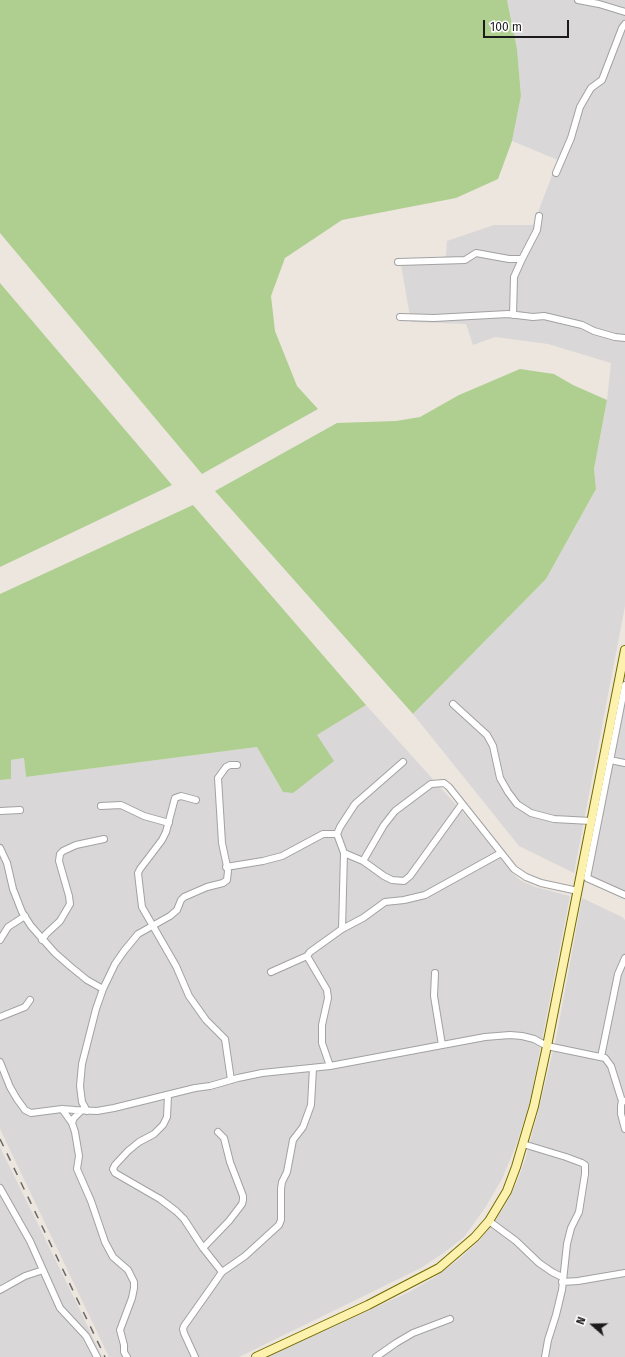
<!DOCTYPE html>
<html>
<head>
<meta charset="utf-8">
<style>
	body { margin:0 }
	#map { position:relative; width:625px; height:1357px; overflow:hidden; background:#ede6df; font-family:"Fira Sans",sans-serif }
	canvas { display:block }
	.north { position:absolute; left:573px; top:1305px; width:40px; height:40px; -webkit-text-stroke:3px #fff; paint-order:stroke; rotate:290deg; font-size:11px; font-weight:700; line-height:16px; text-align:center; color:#1b1b1b }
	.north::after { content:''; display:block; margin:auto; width:14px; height:18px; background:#1b1b1b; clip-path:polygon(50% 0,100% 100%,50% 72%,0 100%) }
	.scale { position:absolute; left:483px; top:20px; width:86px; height:18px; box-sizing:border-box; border:2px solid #1b1b1b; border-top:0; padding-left:5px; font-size:12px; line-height:14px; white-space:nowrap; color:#1b1b1b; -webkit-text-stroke:3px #fff; paint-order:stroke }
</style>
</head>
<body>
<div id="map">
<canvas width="625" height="1357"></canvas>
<div class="north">N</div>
<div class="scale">100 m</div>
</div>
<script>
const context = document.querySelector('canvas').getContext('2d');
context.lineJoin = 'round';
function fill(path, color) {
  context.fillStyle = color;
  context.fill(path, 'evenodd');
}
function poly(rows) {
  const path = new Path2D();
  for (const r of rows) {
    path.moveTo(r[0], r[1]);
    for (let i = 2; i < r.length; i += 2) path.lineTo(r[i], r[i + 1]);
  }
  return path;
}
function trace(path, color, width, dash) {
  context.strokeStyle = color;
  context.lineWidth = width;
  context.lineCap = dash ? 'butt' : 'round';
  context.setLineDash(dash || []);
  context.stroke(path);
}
fill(poly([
	[507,0,625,0,625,606,574,873,519,846,413,714,546,579,596,489,594,469,607,400,611,363,548,344,495,337,473,345,466,324,411,322,401,265,446,256,447,241,494,225,533,225,558,160,512,141,521,96,517,49],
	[625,685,625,895,587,878],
	[366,705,467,817,511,872,520,880,535,887,570,896,530,1101,517,1143,502,1179,485,1208,464,1237,445,1252,421,1268,239,1357,109,1357,0,1129,0,780,11,779,10,760,24,758,26,777,257,747,283,792,317,735],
	[582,898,622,917,625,920,625,1357,268,1357,409,1292,435,1277,458,1260,480,1240,496,1220,507,1202,517,1182,525,1160,537,1116,556,1039],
	[0,1147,80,1310,102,1357,0,1357]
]), '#d9d7d8');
fill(poly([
	[0,0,507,0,517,49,521,96,512,141,498,179,456,198,342,220,285,258,271,296,275,331,297,386,318,409,202,474,0,233],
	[0,283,172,485,0,567],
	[520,369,554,374,573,385,607,400,594,469,596,489,546,579,413,714,215,491,337,423,396,421,420,417,459,395],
	[193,505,366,705,317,735,334,761,293,793,283,792,257,747,26,777,24,758,11,760,11,779,0,780,0,594]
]), '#afcf91');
const minor = poly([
	[578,0,599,4,625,12],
	[556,173,571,138,580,107,591,88,602,80,622,28,625,24],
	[398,262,465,260,476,253,509,259,522,259,537,230,539,216],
	[513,315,514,277,522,259],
	[400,317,434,318,508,314,533,317,544,316,582,325,594,331,615,337,625,338],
	[625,685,587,878,625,895],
	[453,704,487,735,493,746,500,778,508,792,517,804,531,813,554,819,591,821],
	[610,760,625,763],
	[196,800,181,796,175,798,166,832,162,840,140,869,138,873,139,882,142,907,176,966,189,996,206,1020,225,1039,231,1080],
	[101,806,121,805,144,816,169,823],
	[0,811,20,810],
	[0,848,7,863,13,889,22,912,31,926,55,953,71,967,87,980,103,989],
	[344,853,363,861,384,876,392,880,404,881,410,876,462,804],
	[363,861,384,825,395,811,431,784,444,783,449,787,514,869,526,877,541,883,578,891],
	[226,867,263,861,282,856,323,834,337,834],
	[342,929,344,853,337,834,340,827,355,804,403,762],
	[0,940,8,927,25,916],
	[42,940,46,934,60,921,70,904,69,896,59,861,60,854,63,851,76,845,104,839],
	[271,972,307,956],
	[435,973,434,996,442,1045],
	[0,1017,25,1007,30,1000],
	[601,1057,618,974,625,958],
	[0,1062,10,1087,17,1099,25,1110,31,1113,62,1109,75,1110,97,1111,114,1108,195,1088,210,1086,238,1078,262,1073,330,1066,485,1037,510,1035,522,1036,534,1039,547,1046,605,1058,611,1066,621,1098,622,1100,625,1101],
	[330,1066,322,1043,322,1025,328,998,327,990,307,956,310,952,342,929,363,918,385,902,404,900,425,895,501,853],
	[168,1095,167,1117,163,1125,154,1134,139,1142,128,1151,115,1165,113,1169,115,1173,160,1199,176,1211,184,1219,203,1248,222,1272],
	[622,1100,621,1106,621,1114,625,1129],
	[62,1109,72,1123,75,1132,79,1156,77,1169,91,1201,105,1242,113,1257,128,1270,134,1282,134,1288,132,1298,120,1330,124,1345,124,1352,127,1357],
	[87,1111,82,1102,80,1086,82,1064,96,1009,103,989,115,964,124,951,138,934,170,916,177,910,181,900,184,897,207,887,223,883,227,880,228,871,222,843,218,778,226,767,230,765,237,765],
	[72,1123,74,1118,81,1111],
	[523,1144,566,1157,582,1163,585,1165,585,1174,579,1212,571,1228,567,1244,562,1290,556,1315,548,1340,545,1357],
	[0,1188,30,1241,60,1308,86,1336,97,1357],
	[489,1221,516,1241,539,1263,552,1272,562,1277],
	[203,1248,229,1221,242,1204,243,1200,243,1196,230,1162,224,1138,218,1132],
	[562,1282,578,1281,625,1273],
	[0,1290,25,1276,43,1270],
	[195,1357,184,1333,183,1329,184,1326,213,1285,222,1272,245,1256,279,1225,281,1220,281,1189,282,1182,287,1172,293,1140,303,1127,311,1105,313,1068],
	[376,1357,396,1343,413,1333,450,1319]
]);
const secondary = poly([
	[256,1357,368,1305,439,1268,475,1237,489,1221,507,1191,516,1167,534,1106,547,1046,625,650]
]);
trace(minor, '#a2a2a2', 8);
trace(secondary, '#736b00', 10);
trace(minor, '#fff', 6);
trace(secondary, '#fcf2ae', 8);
trace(poly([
	[0,1139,105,1357]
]), '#696969', 1.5, [8, 8]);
</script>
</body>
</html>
